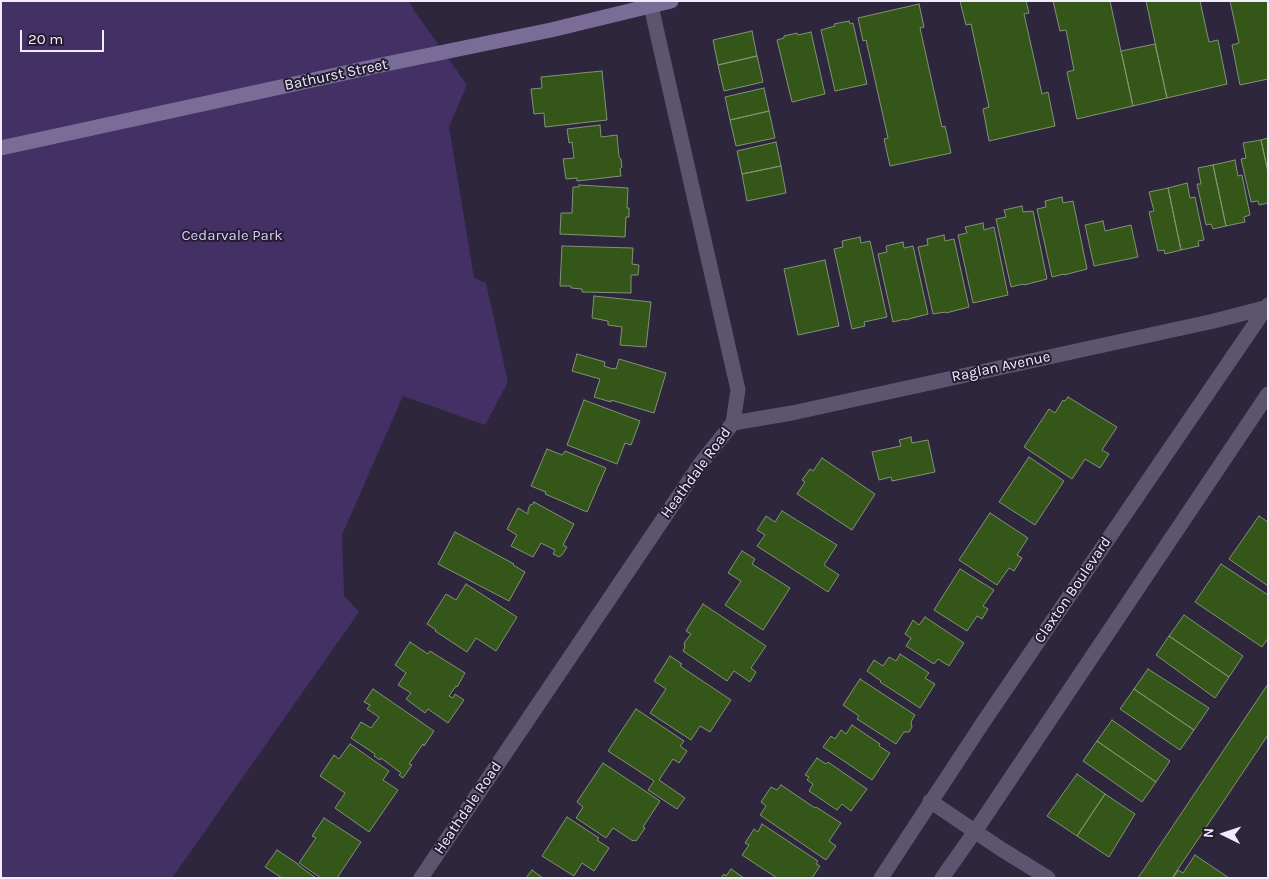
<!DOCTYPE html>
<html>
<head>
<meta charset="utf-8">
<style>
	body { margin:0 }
	#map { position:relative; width:1269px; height:879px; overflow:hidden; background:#2e263d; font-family:Karla,sans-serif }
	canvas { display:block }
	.frame { position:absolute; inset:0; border:2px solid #f1ecfc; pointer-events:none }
	.north { position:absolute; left:1199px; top:809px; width:50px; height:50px; -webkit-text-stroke:4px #241d33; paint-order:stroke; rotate:274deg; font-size:14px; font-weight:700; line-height:20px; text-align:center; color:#f1ecfc }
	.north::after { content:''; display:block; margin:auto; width:18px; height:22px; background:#f1ecfc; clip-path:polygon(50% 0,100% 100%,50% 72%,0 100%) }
	.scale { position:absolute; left:20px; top:30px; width:84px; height:22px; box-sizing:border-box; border:2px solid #f1ecfc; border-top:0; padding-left:6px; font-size:15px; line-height:18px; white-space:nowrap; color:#f1ecfc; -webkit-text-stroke:4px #241d33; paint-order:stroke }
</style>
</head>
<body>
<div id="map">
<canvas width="1269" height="879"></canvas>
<div class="frame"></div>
<div class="north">N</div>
<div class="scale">20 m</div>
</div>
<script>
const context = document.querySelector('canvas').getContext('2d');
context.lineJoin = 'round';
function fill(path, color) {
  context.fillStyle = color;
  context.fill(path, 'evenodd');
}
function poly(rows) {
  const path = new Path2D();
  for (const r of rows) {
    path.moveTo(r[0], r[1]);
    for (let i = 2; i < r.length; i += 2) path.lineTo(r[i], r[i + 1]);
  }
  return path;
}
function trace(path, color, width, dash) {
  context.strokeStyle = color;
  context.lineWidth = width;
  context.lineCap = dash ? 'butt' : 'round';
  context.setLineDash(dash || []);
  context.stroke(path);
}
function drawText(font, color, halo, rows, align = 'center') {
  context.font = font + ' Karla,sans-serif';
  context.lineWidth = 4;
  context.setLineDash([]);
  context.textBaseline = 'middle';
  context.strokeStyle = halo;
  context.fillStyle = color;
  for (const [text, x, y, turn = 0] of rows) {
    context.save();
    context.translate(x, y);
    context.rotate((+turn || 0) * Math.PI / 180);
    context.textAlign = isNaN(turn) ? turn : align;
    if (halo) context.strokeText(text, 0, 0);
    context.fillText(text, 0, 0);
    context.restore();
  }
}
fill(poly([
	[1,1,409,1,413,9,467,85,449,127,474,278,486,283,508,382,485,425,403,396,342,535,344,596,359,612,172,878,1,878]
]), '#433064');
const building = poly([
	[960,1,1026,1,1029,13,1024,14,1042,94,1048,92,1055,126,989,141,983,109,989,107,971,24,966,25,960,1],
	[1053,1,1110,1,1133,106,1077,119,1067,72,1074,70,1066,30,1060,31,1053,1],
	[1146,1,1200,1,1209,42,1218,40,1227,84,1167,98,1146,1],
	[1230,1,1268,1,1268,79,1240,85,1232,45,1239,43,1230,1],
	[919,4,924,27,920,28,942,127,945,126,951,153,890,166,884,139,888,138,866,40,863,41,858,18,919,4],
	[849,21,850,24,853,23,867,84,835,91,821,30,835,26,834,24,849,21],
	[752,31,757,56,718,65,713,40,752,31],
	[811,32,825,94,792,102,777,40,784,38,784,36,797,33,798,35,811,32],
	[1155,44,1167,98,1133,106,1121,51,1155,44],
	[757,56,763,82,724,91,718,65,757,56],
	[602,71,607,120,545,127,544,113,534,114,531,89,542,88,541,77,602,71],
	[764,88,769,111,730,120,725,97,764,88],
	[769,111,775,138,736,146,730,120,769,111],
	[600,125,601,137,617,135,619,157,621,159,622,167,620,169,621,176,577,181,577,178,566,179,563,159,574,158,572,142,569,143,567,129,600,125],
	[1268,138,1268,172,1261,140,1268,138],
	[1261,140,1268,172,1268,203,1259,205,1258,201,1251,202,1241,159,1246,158,1243,143,1261,140],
	[776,142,781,166,742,174,737,151,776,142],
	[1235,160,1238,176,1242,175,1250,215,1244,217,1245,222,1226,226,1213,165,1235,160],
	[1213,165,1226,226,1213,229,1211,224,1206,225,1197,184,1201,184,1198,168,1213,165],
	[781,166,786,193,747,201,742,174,781,166],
	[1187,183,1190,198,1195,197,1204,240,1198,241,1199,246,1181,250,1168,188,1187,183],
	[579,185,628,188,627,208,629,208,629,217,626,217,625,237,560,234,561,213,572,213,573,187,579,187,579,185],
	[1168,188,1181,250,1165,254,1164,250,1158,251,1149,212,1154,211,1149,192,1168,188],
	[1062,197,1063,203,1073,201,1087,269,1064,275,1064,274,1052,277,1037,209,1046,207,1045,201,1062,197],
	[1022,206,1023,212,1033,211,1047,279,1024,285,1023,284,1011,287,996,219,1006,217,1004,210,1022,206],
	[1103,221,1105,231,1131,225,1138,257,1094,266,1085,225,1103,221],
	[983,223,984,230,994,227,1008,295,973,303,958,235,967,233,965,227,983,223],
	[944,235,945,241,954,239,969,307,946,313,945,312,933,314,918,247,928,245,927,239,944,235],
	[860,237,861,243,870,241,887,317,864,322,865,326,852,329,834,249,843,247,842,241,860,237],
	[903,242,904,248,913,246,928,314,905,320,905,319,893,322,878,254,887,252,886,246,903,242],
	[562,246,633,248,632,264,639,265,638,275,631,275,631,293,582,292,582,289,571,288,571,286,560,286,562,246],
	[825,260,839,326,798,335,784,269,825,260],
	[594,296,651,302,646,347,620,345,622,327,608,325,608,321,592,318,594,296],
	[577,354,605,362,604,366,613,369,614,368,616,369,619,359,666,373,654,413,611,400,611,402,594,397,600,379,572,371,577,354],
	[1068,397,1117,427,1102,450,1109,454,1100,468,1085,459,1072,479,1024,447,1049,409,1055,413,1063,400,1065,401,1068,397],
	[584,400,640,421,631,445,625,443,617,464,567,445,584,400],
	[911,437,912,443,928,440,935,472,892,481,891,477,879,480,872,452,901,446,899,440,911,437],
	[547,449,562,455,565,451,606,468,587,512,545,494,546,492,531,486,547,449],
	[1029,457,1064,481,1035,525,999,502,1029,457],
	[822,458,875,494,852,530,797,494,805,482,802,480,810,469,813,471,822,458],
	[534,502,574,524,563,545,567,547,562,555,559,557,553,554,555,550,541,543,533,557,511,546,517,535,507,529,518,508,528,514,528,510,530,505,533,504,534,502],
	[782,511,837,545,824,565,839,575,828,592,757,546,765,535,757,530,766,516,775,522,782,511],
	[990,513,1028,538,1017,555,1022,558,1014,571,1009,568,997,585,959,560,990,513],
	[1259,516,1268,522,1268,586,1229,559,1259,516],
	[455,532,514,564,513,565,525,572,509,601,438,564,455,532],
	[742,551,755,559,752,564,790,588,763,630,725,605,741,581,728,573,742,551],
	[1221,564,1268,595,1268,638,1262,647,1195,602,1221,564],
	[960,569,994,590,983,606,988,609,982,619,977,616,967,631,934,610,960,569],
	[466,584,517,617,496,651,476,638,467,652,435,631,436,630,427,624,446,594,456,600,466,584],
	[703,604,766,646,751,668,756,672,750,682,734,671,727,681,683,651,685,647,684,643,691,634,686,631,703,604],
	[1184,615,1243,656,1229,677,1169,636,1184,615],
	[925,617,964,643,949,666,938,659,934,664,906,646,911,638,905,634,913,620,919,625,925,617],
	[1169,636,1229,677,1215,698,1156,655,1169,636],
	[410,642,428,654,430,651,465,673,457,687,456,686,449,696,453,698,455,694,464,700,448,723,428,709,425,713,406,699,411,693,398,685,406,673,395,665,410,642],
	[900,654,929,673,925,678,935,684,920,708,880,682,881,681,867,671,874,660,883,666,889,657,896,661,900,654],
	[670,656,682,664,680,666,731,700,710,732,700,726,691,740,650,713,666,689,654,681,670,656],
	[1148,669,1209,708,1194,730,1134,689,1148,669],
	[860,679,915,715,911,722,912,727,909,732,904,732,896,744,857,719,859,716,843,705,860,679],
	[1268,684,1268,735,1172,878,1138,878,1268,684],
	[373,689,434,731,424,746,423,744,409,764,412,765,403,778,399,775,401,773,381,758,380,760,374,756,375,754,351,738,361,722,371,728,379,717,367,709,370,705,364,702,373,689],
	[1134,689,1194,730,1180,750,1120,709,1134,689],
	[636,709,684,741,680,746,687,751,679,763,673,759,659,780,685,798,677,809,648,790,654,781,608,751,636,709],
	[1112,720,1170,761,1156,782,1097,741,1112,720],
	[852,725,880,744,879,746,890,753,872,780,823,747,831,736,835,739,841,730,846,734,852,725],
	[1097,741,1156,782,1142,802,1083,761,1097,741],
	[350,744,389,771,383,780,398,790,369,832,335,808,345,793,320,776,334,755,339,759,350,744],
	[817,758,826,764,828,762,867,789,851,811,842,804,837,810,809,791,813,784,807,780,809,777,805,775,817,758],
	[603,763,660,801,643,827,645,828,636,841,634,840,633,841,613,828,606,838,576,818,583,807,577,802,603,763],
	[1077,774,1105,794,1077,836,1047,816,1077,774],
	[781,785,815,808,816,807,841,823,829,841,836,846,826,860,760,815,766,806,761,802,771,787,777,790,781,785],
	[1105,794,1135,814,1109,857,1077,836,1105,794],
	[567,817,599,838,597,840,609,848,594,871,582,863,574,876,542,856,567,817],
	[324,818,361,842,337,878,321,878,299,863,316,838,312,836,324,818],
	[762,824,818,861,816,864,820,866,812,878,777,878,742,855,749,845,745,843,754,829,758,832,762,824],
	[277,850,298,864,298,865,316,878,282,878,265,867,277,850],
	[1195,855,1229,878,1173,878,1178,870,1183,873,1195,855],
	[731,869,744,878,721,878,724,874,726,876,731,869],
	[532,870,543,878,526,878,532,870]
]);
fill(building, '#355619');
trace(building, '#829278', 1);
trace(poly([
	[733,423,792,413,1214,321,1268,307],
	[930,801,1001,849,1048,878],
	[421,878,701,463,733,423,738,390,651,6],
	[881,878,984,721,1268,305],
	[942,878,976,830,1268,394]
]), '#5d5570', 15);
trace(poly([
	[1,148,386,64,551,30,671,1]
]), '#796d97', 15);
drawText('15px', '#f1ecfc', '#241d33', [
	["Bathurst Street",336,75,-12],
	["Raglan Avenue",1001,367,-12],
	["Heathdale Road",696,473,-54],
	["Claxton Boulevard",1073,590,-56],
	["Heathdale Road",468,808,-56]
]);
drawText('15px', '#d8cdf2', '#241d33', [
	["Cedarvale Park",232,236]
]);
</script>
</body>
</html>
